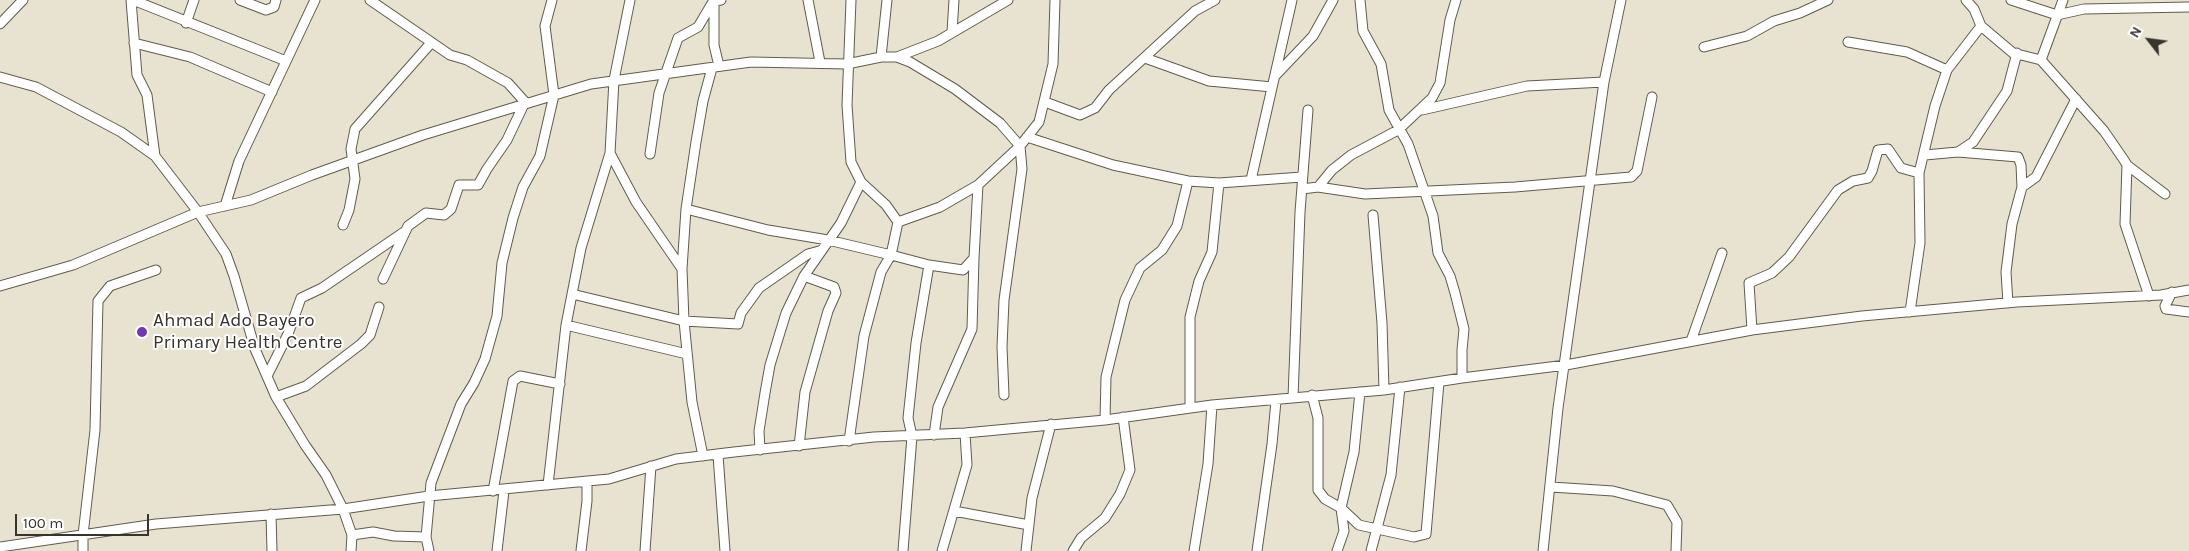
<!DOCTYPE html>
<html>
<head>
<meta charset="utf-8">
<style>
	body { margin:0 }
	#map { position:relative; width:2189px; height:551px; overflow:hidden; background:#e8e3d1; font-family:Karla,sans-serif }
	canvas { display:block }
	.north { position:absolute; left:2124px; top:15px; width:50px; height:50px; -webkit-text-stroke:4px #fff; paint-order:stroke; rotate:300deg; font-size:14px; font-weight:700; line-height:20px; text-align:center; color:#36342d }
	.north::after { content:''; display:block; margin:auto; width:18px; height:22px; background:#36342d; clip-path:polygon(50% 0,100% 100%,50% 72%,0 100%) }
	.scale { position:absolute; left:15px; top:514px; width:134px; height:22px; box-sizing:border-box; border:2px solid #36342d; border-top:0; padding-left:6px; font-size:15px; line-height:18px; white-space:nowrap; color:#36342d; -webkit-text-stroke:4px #fff; paint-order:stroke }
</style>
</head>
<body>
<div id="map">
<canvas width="2189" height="551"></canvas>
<div class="north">N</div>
<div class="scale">100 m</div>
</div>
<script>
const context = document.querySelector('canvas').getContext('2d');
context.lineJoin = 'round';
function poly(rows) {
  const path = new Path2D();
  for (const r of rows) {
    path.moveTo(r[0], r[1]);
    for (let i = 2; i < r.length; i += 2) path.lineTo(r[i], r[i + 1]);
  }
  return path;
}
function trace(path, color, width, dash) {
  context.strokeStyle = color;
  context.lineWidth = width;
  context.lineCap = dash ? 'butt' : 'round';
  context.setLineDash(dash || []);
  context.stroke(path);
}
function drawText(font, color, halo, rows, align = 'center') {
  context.font = font + ' Karla,sans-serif';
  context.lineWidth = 4;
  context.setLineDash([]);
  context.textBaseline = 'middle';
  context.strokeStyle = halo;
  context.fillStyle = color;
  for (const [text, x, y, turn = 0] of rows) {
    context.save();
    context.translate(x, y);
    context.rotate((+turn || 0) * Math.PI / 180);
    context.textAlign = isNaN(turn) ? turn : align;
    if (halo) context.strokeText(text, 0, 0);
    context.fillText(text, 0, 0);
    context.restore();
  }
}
const minor = poly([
	[131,0,137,75,147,95,155,156],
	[133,0,286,61],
	[240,0,266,10,274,7,276,0],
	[370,0,450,55,467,60,508,83,525,102,507,140,487,169,478,185,459,185,451,209,444,215,426,213,408,226,383,279],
	[630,0,614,80,610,153,636,202,682,269,684,321,692,402,703,456],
	[808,0,820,62],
	[851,0,847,105,851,162,861,182,886,205,898,222,891,255,929,265,916,343,908,418,912,436,903,551],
	[1360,0,1363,31,1381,64,1389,110,1408,144,1433,216,1438,253,1450,276,1455,293,1464,329,1462,350,1462,378],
	[1966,0,1974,9,1981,26,2013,53,2041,60,2104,131,2124,160,2127,165,2125,224,2149,296],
	[2011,0,2057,15,2084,9,2189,7],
	[186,23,194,0],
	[0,24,23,0],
	[952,32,954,0],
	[1848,42,1907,52,1947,70,1935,106,1919,173,1920,243,1910,312],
	[134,43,190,57,272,92],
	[1704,47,1747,36,1774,21,1800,13,1828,0],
	[881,57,887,0],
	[897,57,938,41,1008,0],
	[1145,58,1209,81,1272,87],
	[2041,60,2063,0],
	[719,66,714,45,714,1,721,0],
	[1947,70,1981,26],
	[1275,76,1313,36,1333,0],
	[0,77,36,87,121,132,155,156,198,212,226,254,234,276,255,349,276,397,305,445,326,475,343,509,352,535,351,551],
	[1045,102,1080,115,1095,108,1109,90,1195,11,1215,0],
	[1422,110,1527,86,1604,82],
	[1027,137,1113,165,1188,181,1219,183,1302,177],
	[1958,152,1973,142,2007,91,2017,53],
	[650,154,659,93,678,38,698,27,714,0],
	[1925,155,1958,152,2018,157,2021,165,2022,187,2012,224,2006,272,2008,303],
	[2127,165,2165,194],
	[1251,180,1292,0],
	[1318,187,1365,194,1515,187,1631,177,1637,171,1652,97],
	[2022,187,2036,177,2076,99],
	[1302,189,1318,187,1332,170,1351,155,1398,130,1432,98,1440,83,1450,20,1456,0],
	[225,206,239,161,315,0],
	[686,209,768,230,828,240,891,255,881,272,864,336,849,441],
	[1373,215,1382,323,1384,390],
	[898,222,940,207,978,185,1020,146,1039,122,1053,64,1055,0],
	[343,225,349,210,355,179,351,149,355,129,431,43],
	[929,265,963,270,974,258,978,185],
	[682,269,686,209,696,142,703,101,712,68],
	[0,286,73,265,198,212,251,200,312,175,423,135,591,84,751,62,847,64,881,57,897,57,910,62,955,89,1000,123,1020,146,1022,169,1004,300,1002,347,1004,395],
	[2172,292,2165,306,2166,309,2189,312],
	[572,294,684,321,738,324,741,313,759,288,808,254,819,251],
	[566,325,687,354],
	[1752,330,1749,283,1772,273,1789,257,1838,190,1853,181,1868,178,1872,171,1878,150,1888,149,1901,168,1919,173],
	[1691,341,1722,253],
	[267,376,288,334,301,298,322,288,404,232],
	[1360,392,1354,452,1341,508,1359,525,1414,537,1426,534,1439,382],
	[1312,395,1318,418,1318,490,1325,499,1341,508,1344,531,1337,551],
	[276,397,306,386,361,344,370,335,379,307],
	[1293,398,1300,212,1308,110],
	[1190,407,1190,317,1199,281,1212,252,1219,183],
	[1105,420,1106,377,1125,300,1140,268,1162,250,1177,226,1188,181],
	[934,435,938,407,972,329,974,258],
	[799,446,805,392,828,311,836,293,834,287,804,276],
	[760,450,759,431,765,393,770,365,786,313,804,276,841,223,861,182],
	[718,455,725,551],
	[548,485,566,325,581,248,610,153],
	[1551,487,1613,491,1667,505,1677,522,1676,551],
	[493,491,513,381,520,376,560,384],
	[954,511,1029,525],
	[271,514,272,551],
	[352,535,373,532,394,536,426,537],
	[0,547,156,524,343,509,429,496,609,479,676,459,734,452,874,437,965,433,1105,420,1212,405,1384,390,1462,378,1566,365,1752,330,1862,316,2017,302,2161,295,2189,290],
	[83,551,83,535,95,430,98,301,110,286,156,270],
	[429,551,426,537,431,483,461,404,474,383,485,359,497,316,502,263,513,218,523,187,540,156,554,95,545,26,552,0],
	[497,551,504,491],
	[581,551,587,501,587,482],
	[645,551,651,466],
	[942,551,967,465,965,433],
	[1026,551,1032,498,1051,424],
	[1073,551,1081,538,1105,518,1120,494,1130,470,1123,417],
	[1194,551,1208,464,1212,405],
	[1257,551,1272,444,1276,401],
	[1371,551,1391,475,1400,387],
	[1543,551,1558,408,1604,82,1621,0]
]);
trace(minor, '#605c4d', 11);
trace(minor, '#fff', 9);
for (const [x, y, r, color] of [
	[142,332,6,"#7238ae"]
]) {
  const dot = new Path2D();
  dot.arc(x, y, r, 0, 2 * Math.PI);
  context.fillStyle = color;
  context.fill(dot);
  trace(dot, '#fff', 2);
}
drawText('19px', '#36342d', '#fff', [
	["Ahmad Ado Bayero",153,321],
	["Primary Health Centre",153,343]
], 'left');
</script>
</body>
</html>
